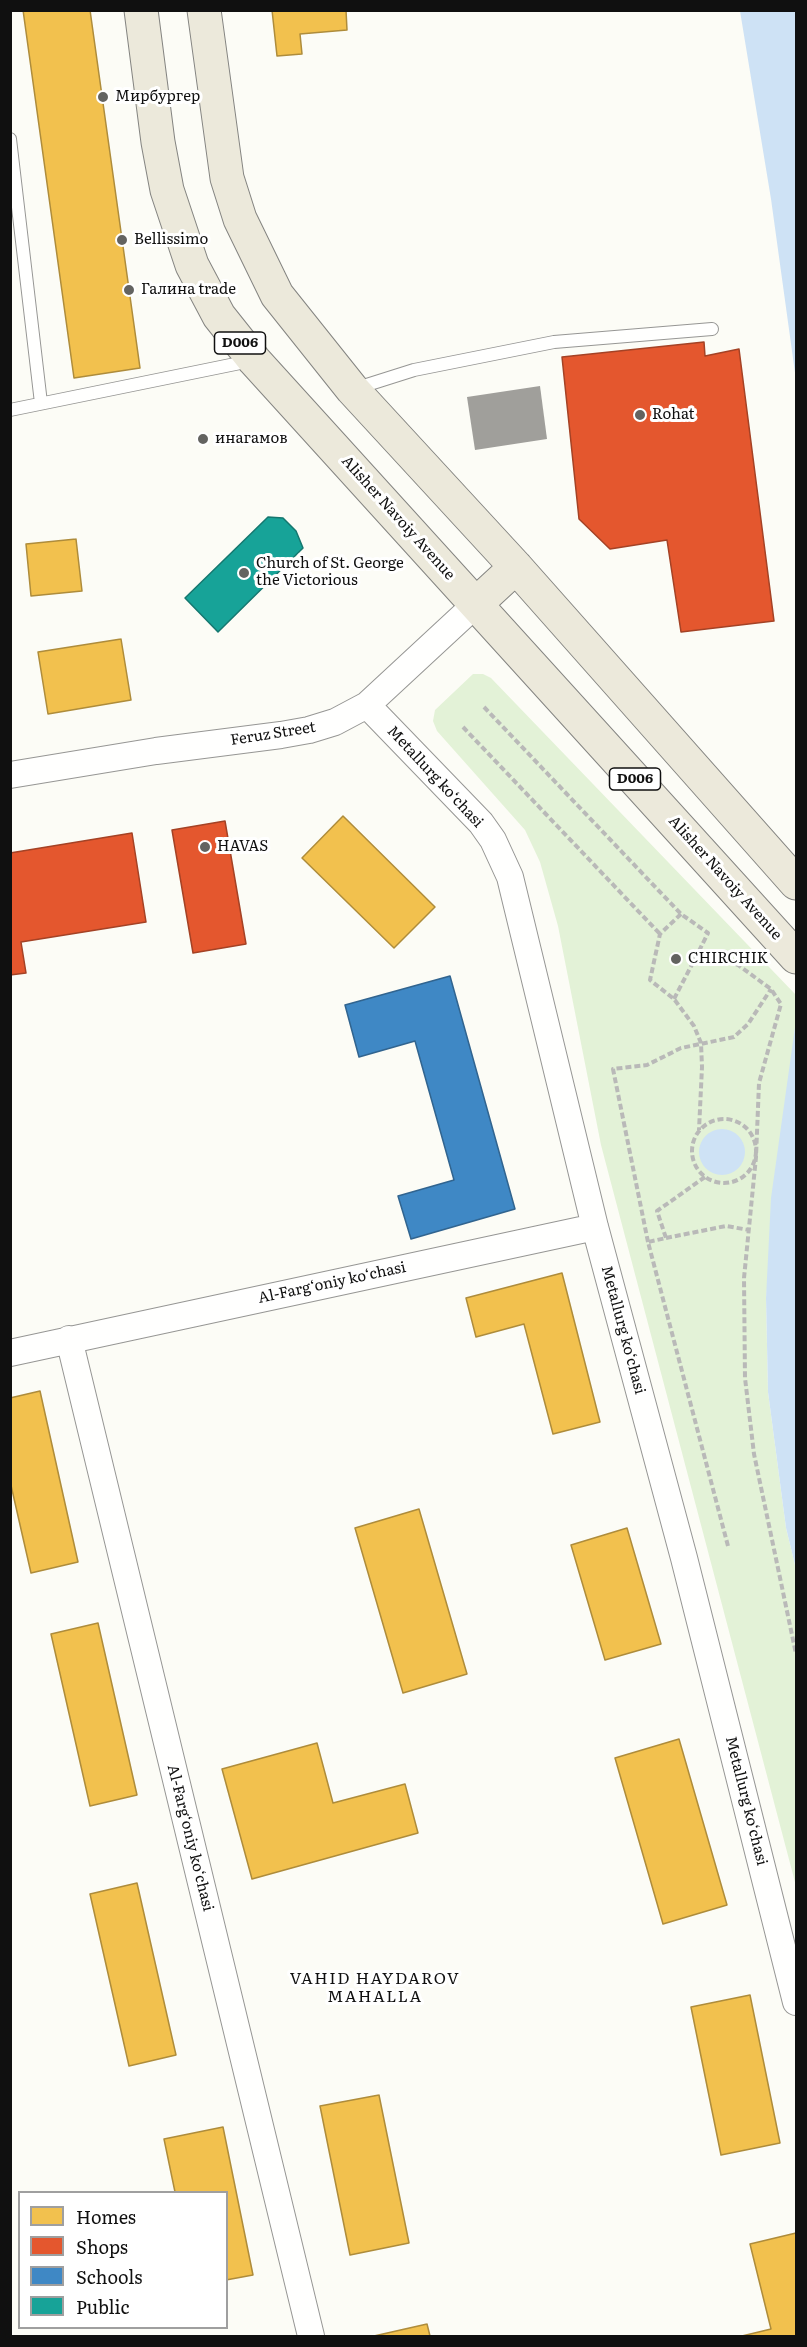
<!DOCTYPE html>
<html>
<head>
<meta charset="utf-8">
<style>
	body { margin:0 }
	#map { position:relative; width:807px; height:2347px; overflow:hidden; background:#fcfcf6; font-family:Literata,serif }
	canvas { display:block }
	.frame { position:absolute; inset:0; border:12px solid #101010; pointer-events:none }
	.legend { position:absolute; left:18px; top:2191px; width:210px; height:138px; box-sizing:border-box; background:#fff; border:2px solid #9f9f9f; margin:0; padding:8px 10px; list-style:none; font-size:18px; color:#101010 }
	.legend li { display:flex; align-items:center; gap:12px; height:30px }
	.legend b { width:30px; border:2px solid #9f9f9f }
</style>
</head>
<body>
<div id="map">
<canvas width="807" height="2347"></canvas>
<div class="frame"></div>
<ul class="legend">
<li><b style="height:16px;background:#f2c14e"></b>Homes</li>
<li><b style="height:16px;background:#e4572e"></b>Shops</li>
<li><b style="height:16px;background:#3f88c5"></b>Schools</li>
<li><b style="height:16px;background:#17a398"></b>Public</li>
</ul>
</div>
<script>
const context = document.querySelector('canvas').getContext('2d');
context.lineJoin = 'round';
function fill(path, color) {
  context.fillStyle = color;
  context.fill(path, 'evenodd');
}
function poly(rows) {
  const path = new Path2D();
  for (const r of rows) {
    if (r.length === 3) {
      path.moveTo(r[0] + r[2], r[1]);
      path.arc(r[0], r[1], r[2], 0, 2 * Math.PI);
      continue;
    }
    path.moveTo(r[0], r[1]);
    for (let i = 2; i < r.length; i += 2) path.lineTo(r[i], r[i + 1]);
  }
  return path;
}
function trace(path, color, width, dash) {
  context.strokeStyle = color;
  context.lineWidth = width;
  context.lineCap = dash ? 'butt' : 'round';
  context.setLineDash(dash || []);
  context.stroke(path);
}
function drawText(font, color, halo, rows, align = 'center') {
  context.font = font + ' Literata,serif';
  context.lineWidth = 6;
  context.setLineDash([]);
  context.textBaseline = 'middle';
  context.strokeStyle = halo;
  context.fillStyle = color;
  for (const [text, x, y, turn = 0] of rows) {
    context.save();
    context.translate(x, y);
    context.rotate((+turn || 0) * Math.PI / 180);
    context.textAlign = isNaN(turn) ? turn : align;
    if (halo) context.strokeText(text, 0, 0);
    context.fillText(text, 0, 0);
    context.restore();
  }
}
fill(poly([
	[473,674,483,674,491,678,796,995,796,1020,766,1298,768,1392,786,1528,796,1569,796,1886,601,1145,558,926,540,862,525,830,437,731,433,721,435,710]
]), '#e3f2d7');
fill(poly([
	[740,11,796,11,796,380,771,199],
	[796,1020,796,1569,786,1528,768,1392,766,1298,771,1198],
	[722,1152,23]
]), '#cee2f5');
const homes = poly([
	[23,10,90,10,140,368,74,378,23,10],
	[272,10,346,10,347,30,300,34,302,54,277,56,272,10],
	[76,539,82,591,31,596,26,544,76,539],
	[121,639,131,700,48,714,38,652,121,639],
	[343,816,435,907,394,948,302,858,343,816],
	[562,1273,600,1422,553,1434,524,1324,476,1337,466,1298,562,1273],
	[40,1391,78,1562,31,1573,10,1481,10,1398,40,1391],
	[419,1509,467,1674,403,1693,355,1528,419,1509],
	[627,1528,661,1644,605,1660,571,1545,627,1528],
	[98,1623,137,1795,90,1806,51,1634,98,1623],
	[679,1739,727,1905,663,1924,615,1758,679,1739],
	[317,1743,333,1803,405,1784,418,1833,252,1879,222,1769,317,1743],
	[137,1883,176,2055,129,2066,90,1894,137,1883],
	[750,1995,780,2143,721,2155,691,2007,750,1995],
	[379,2095,409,2243,350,2255,320,2106,379,2095],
	[223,2127,253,2275,226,2280,226,2192,175,2192,164,2139,223,2127],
	[796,2233,796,2336,742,2336,771,2329,750,2244,796,2233],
	[427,2324,430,2336,374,2336,427,2324]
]);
fill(homes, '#f2c14e');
trace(homes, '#ae8c3b', 1.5);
const shops = poly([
	[704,342,705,356,739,349,774,621,681,632,667,540,610,549,579,519,562,357,704,342],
	[225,821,246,944,193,953,172,830,225,821],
	[132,833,146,922,21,942,26,973,10,975,10,853,132,833]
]);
fill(shops, '#e4572e');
trace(shops, '#a44225', 1.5);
const schools = poly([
	[450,976,515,1209,411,1239,398,1196,454,1180,415,1041,359,1057,345,1005,450,976]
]);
fill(schools, '#3f88c5');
trace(schools, '#31648f', 1.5);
const public = poly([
	[268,517,283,518,296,531,303,548,218,632,185,598,268,517]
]);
fill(public, '#17a398');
trace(public, '#15776f', 1.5);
fill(poly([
	[540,386,547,439,475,450,467,397]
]), '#a09f9b');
const lane = poly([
	[10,139,41,403],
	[354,389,414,370,554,342,712,329],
	[10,410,250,361]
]);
const street = poly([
	[367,705,481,823,493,840,510,877,595,1227,684,1558,796,2002],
	[10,775,156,751,281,735,309,730,335,722,367,705,476,604],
	[69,1339,311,2336],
	[10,1353,595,1227]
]);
const primary = poly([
	[141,10,158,142,167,190,192,265,219,316,254,360,796,957],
	[204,10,227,178,240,219,277,295,352,389,516,567,796,883],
	[476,604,516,567]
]);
trace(lane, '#969694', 14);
trace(street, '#969694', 28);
trace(primary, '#848481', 35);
trace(poly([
	[484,707,681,914,708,933,699,951,738,965,771,989,781,1004,759,1083,756,1157,744,1278,745,1378,754,1454,796,1654],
	[463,727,660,934],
	[681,914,660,934,650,980,674,999,694,1026,701,1043,702,1067,699,1130],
	[674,999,699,951],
	[724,1151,32],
	[705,1177,657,1211,666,1238,648,1242,728,1546],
	[666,1238,726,1226,749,1230],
	[648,1242,613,1069,647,1065,681,1048,734,1037,748,1024,771,989]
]), '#b9b9b8', 4, [6, 3]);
trace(lane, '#fffffe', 12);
trace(street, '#fffffe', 26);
trace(primary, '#ece9db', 33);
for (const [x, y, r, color] of [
	[103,97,6,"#636360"],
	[122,240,6,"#636360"],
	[129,290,6,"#636360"],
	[640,415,6,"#636360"],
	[203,439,6,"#636360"],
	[244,573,6,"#636360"],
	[205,847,6,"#636360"],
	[676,959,6,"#636360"]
]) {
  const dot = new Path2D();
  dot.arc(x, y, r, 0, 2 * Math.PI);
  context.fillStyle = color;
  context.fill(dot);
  trace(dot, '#fff', 2);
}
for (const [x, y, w] of [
	[240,343,51],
	[635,779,51]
]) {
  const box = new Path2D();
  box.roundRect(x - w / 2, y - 11, w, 22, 4.5);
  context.fillStyle = '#fff';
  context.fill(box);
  trace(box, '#101010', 1.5);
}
drawText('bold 14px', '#101010', null, [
	["D006",240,343],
	["D006",635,779]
]);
drawText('15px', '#101010', '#fff', [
	["Мирбургер",115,97],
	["Bellissimo",134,240],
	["Галина trade",141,290],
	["Rohat",652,415],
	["инагамов",215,439],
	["Church of St. George",256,564],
	["the Victorious",256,581],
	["HAVAS",217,847],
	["CHIRCHIK",688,959]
], 'left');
drawText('15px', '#101010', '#fff', [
	["Alisher Navoiy Avenue",398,518,48],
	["Feruz Street",273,734,-9],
	["Metallurg ko‘chasi",435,777,47],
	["Alisher Navoiy Avenue",725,878,48],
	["Al-Farg‘oniy ko‘chasi",332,1283,-12],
	["Metallurg ko‘chasi",623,1330,75],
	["Metallurg ko‘chasi",746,1801,76],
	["Al-Farg‘oniy ko‘chasi",190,1838,76]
]);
context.letterSpacing = '1.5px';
drawText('16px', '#101010', '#fff', [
	["VAHID HAYDAROV",375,1979],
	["MAHALLA",375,1997]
]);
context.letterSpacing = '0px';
</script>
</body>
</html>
